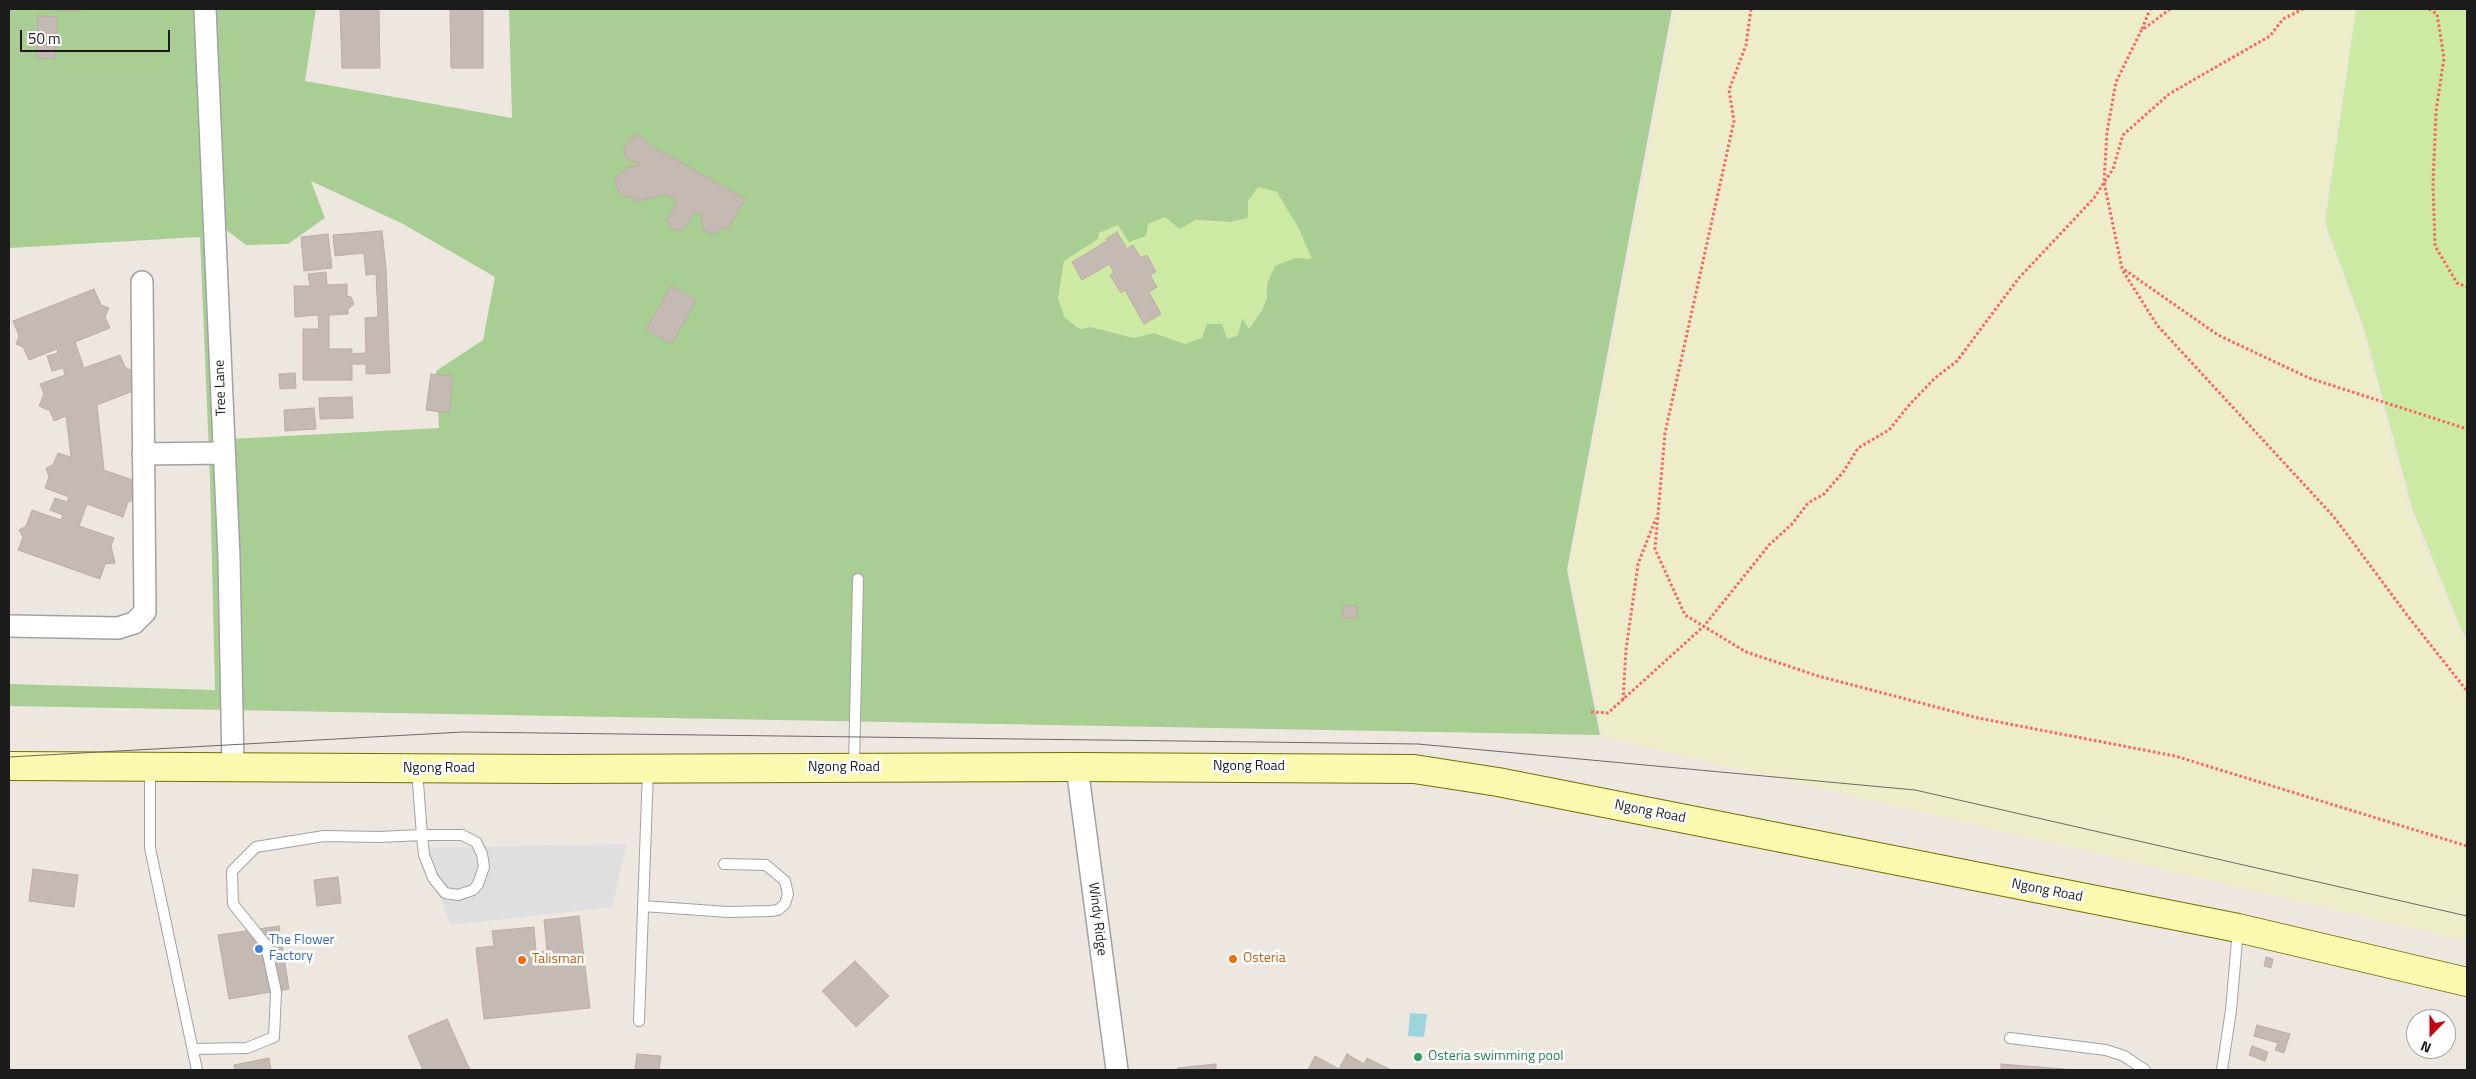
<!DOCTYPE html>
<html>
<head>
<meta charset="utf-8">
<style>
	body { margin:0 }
	#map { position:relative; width:2476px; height:1079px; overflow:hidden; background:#ede7e0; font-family:"Titillium Web",sans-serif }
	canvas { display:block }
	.frame { position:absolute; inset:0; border:10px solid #1b1b1b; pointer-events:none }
	.north { position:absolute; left:2406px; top:1009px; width:50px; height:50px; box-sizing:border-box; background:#fff; border:1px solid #a4a4a4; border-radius:50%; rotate:202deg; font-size:14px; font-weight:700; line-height:20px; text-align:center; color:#1b1b1b }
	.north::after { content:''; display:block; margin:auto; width:18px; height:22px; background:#c50011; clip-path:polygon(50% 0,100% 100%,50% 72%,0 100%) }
	.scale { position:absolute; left:20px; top:30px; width:150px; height:22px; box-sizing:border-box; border:2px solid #1b1b1b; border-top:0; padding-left:6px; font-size:15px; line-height:18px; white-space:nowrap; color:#1b1b1b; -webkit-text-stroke:4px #fff; paint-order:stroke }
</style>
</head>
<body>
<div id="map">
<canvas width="2476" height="1079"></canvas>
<div class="frame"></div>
<div class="north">N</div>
<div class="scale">50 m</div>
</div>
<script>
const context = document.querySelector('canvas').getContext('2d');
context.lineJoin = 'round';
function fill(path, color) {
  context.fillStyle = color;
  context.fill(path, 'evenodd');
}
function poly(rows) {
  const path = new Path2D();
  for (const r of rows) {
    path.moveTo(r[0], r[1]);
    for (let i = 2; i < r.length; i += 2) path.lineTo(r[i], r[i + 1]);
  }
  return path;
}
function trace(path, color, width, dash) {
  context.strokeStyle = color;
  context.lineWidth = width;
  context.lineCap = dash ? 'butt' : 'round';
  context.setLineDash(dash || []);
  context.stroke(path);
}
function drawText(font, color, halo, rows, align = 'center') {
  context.font = font + ' "Titillium Web",sans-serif';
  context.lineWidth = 5;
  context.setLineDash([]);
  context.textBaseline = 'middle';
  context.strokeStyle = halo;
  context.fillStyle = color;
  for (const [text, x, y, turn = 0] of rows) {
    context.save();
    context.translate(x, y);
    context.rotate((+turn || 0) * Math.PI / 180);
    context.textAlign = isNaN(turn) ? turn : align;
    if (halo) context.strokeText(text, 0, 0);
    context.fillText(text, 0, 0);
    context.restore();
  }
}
fill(poly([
	[1676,9,2355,9,2323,223,2362,330,2409,510,2460,633,2467,641,2467,941,1603,737,1569,569]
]), '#ededca');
fill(poly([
	[2356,9,2467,9,2467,637,2462,631,2412,508,2364,329,2325,223],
	[1257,187,1277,192,1299,229,1313,260,1267,284,1267,298,1262,310,1249,329,1242,319,1238,335,1226,339,1202,338,1185,344,1154,333,1134,338,1091,327,1080,329,1065,318,1058,299,1064,261,1098,239,1099,233,1118,225,1147,224,1165,217,1215,222,1230,222,1247,218,1248,201]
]), '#cceaa3');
fill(poly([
	[9,9,316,9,305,81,512,118,509,9,1672,9,1567,570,1600,735,9,706,9,684,215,690,210,478,200,237,9,248],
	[311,181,403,224,495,277,483,340,436,371,439,428,229,439,208,216,246,245,288,244,325,218],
	[1258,187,1277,192,1299,229,1312,259,1295,258,1275,266,1267,284,1267,298,1262,310,1249,329,1242,318,1238,335,1227,339,1222,324,1207,324,1202,338,1185,344,1154,333,1134,338,1091,327,1080,329,1065,318,1058,299,1064,261,1098,239,1099,233,1118,225,1129,242,1146,236,1148,224,1165,217,1180,229,1195,220,1230,222,1248,218,1248,201]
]), '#a9ce93');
fill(poly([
	[627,844,612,907,450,925,423,848]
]), '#dfdfdf');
fill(poly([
	[1410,1013,1427,1014,1424,1037,1408,1036]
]), '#9ed4dc');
const building = poly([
	[24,9,81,9,81,11,24,9],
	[340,9,379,9,380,68,342,68,340,9],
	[450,9,483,9,483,68,451,68,450,9],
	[38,16,57,17,55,59,37,58,38,16],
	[638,135,648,142,651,147,664,153,745,199,728,229,724,227,715,234,705,231,701,221,703,215,695,211,683,230,673,230,667,221,677,201,665,194,635,202,635,198,622,196,615,184,616,178,626,168,640,165,625,157,624,146,632,137,638,135],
	[382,231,386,268,390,373,366,374,366,364,352,364,352,380,303,380,303,329,319,329,318,315,295,317,294,286,310,286,308,274,326,272,327,285,347,284,347,296,351,297,354,304,348,309,348,314,329,315,329,349,352,349,352,354,366,353,365,318,378,317,376,274,366,275,364,253,335,256,333,235,382,231],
	[1117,232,1127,249,1133,245,1141,258,1147,255,1156,272,1150,275,1157,287,1149,292,1161,314,1144,324,1125,290,1121,293,1110,275,1114,273,1109,264,1082,280,1072,262,1107,241,1106,239,1117,232],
	[328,234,332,268,304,271,301,237,328,234],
	[671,286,696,300,672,344,646,330,671,286],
	[94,289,101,305,109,308,105,317,110,328,75,342,84,368,120,355,125,367,134,372,130,381,133,391,97,405,104,470,135,481,133,487,138,498,128,502,123,517,87,504,79,526,114,538,111,546,115,563,105,564,100,579,18,550,23,537,19,530,26,526,32,510,61,520,63,515,50,510,55,498,67,502,69,497,45,488,49,477,46,468,53,465,58,453,71,457,66,416,54,421,50,411,39,406,44,394,40,384,65,375,63,368,52,371,47,356,58,353,57,349,29,360,23,347,16,344,19,336,13,321,94,289],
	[295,373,296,388,280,389,279,374,295,373],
	[431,374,453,376,449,413,426,410,431,374],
	[352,397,353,418,320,419,319,398,352,397],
	[314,408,316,429,285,431,284,410,314,408],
	[1344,605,1358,606,1356,619,1342,617,1344,605],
	[33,869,78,875,74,907,29,901,33,869],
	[338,877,341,903,317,906,314,880,338,877],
	[579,916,590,1008,484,1019,476,948,494,946,492,931,534,927,536,952,547,951,544,920,579,916],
	[279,926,289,989,229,999,218,935,279,926],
	[2266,957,2273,959,2271,968,2264,966,2266,957],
	[855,961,889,996,856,1027,822,991,855,961],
	[447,1019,470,1070,423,1070,408,1036,447,1019],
	[2257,1025,2290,1034,2284,1053,2275,1050,2278,1043,2254,1036,2257,1025],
	[2252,1046,2268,1052,2265,1061,2249,1055,2252,1046],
	[637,1054,661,1056,659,1070,635,1070,637,1054],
	[1347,1054,1364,1064,1367,1058,1391,1070,1308,1070,1315,1056,1339,1069,1347,1054],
	[269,1058,271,1070,235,1070,234,1065,269,1058],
	[1216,1064,1216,1070,1178,1070,1177,1068,1216,1064],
	[2001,1064,2077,1070,2001,1070,2001,1064]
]);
fill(building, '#c4b9b3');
trace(building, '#bfaca2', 1);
const service = poly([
	[854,767,858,579],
	[150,768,150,848,197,1070],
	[643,906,728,912,770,911,778,910,785,904,788,894,785,881,766,865,724,864],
	[639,1021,648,770],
	[2010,1038,2106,1050,2124,1056,2145,1070],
	[193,1049,247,1048,274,1037,276,992,266,945,233,904,232,871,256,847,324,836,379,837,422,835,462,835,476,842,482,854,484,867,478,884,473,890,458,895,445,893,433,878,424,855,422,835,417,770],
	[2222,1070,2231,1010,2238,929]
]);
const minor = poly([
	[205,9,229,558,233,767],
	[143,454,223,453],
	[9,626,118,628,134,623,145,612,142,282],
	[1077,767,1117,1070]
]);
const secondary = poly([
	[9,766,553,769,1077,767,1414,769,1498,782,2238,928,2467,982]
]);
trace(service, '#a2a2a2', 12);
trace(minor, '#a2a2a2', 24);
trace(secondary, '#6f7202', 30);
trace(poly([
	[1751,9,1746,45,1729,90,1734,121,1665,433,1655,549,1685,615,1746,652,1818,676,1978,718,2175,756,2467,846],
	[2170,9,2141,31,2116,82,2107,132,2104,182,2122,268,2218,335,2309,378,2467,429],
	[2429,9,2437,14,2444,58,2436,111,2433,184,2435,246,2457,283,2467,287],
	[2142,29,2150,9],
	[2123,271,2157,325,2334,517,2407,615,2467,691],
	[1623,700,1626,650,1638,564,1656,518],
	[1591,712,1608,713,1704,626,1769,545,1792,524,1808,503,1824,494,1844,471,1858,448,1889,430,1910,404,1935,378,1957,361,2018,279,2094,198,2113,169,2123,135,2169,94,2270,36,2283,19,2303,9]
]), '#fd6360', 3, [2.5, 2.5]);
trace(service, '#fff', 10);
trace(minor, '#fff', 21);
trace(secondary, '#fbf8b0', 28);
trace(poly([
	[9,757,463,732,1418,744,1915,790,2467,916]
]), '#696969', 1);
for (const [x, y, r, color] of [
	[259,949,5,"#3f7fe0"],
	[1233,959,5,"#e8710a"],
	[522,960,5,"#e8710a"],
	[1418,1057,5,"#2e9e5b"]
]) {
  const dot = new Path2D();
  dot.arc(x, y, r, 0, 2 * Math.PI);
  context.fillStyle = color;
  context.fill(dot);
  trace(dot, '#fff', 2);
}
drawText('14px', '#1b1b1b', '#fff', [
	["Tree Lane",221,388,-92],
	["Ngong Road",1249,767],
	["Ngong Road",844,768],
	["Ngong Road",439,769],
	["Ngong Road",1650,812,11],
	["Ngong Road",2047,891,11],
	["Windy Ridge",1097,919,83]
]);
drawText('14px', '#366cbe', '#fff', [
	["The Flower",269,941],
	["Factory",269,957]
], 'left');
drawText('14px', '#c56008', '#fff', [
	["Osteria",1243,959],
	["Talisman",532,960]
], 'left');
drawText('14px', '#27864d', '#fff', [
	["Osteria swimming pool",1428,1057]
], 'left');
</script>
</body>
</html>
